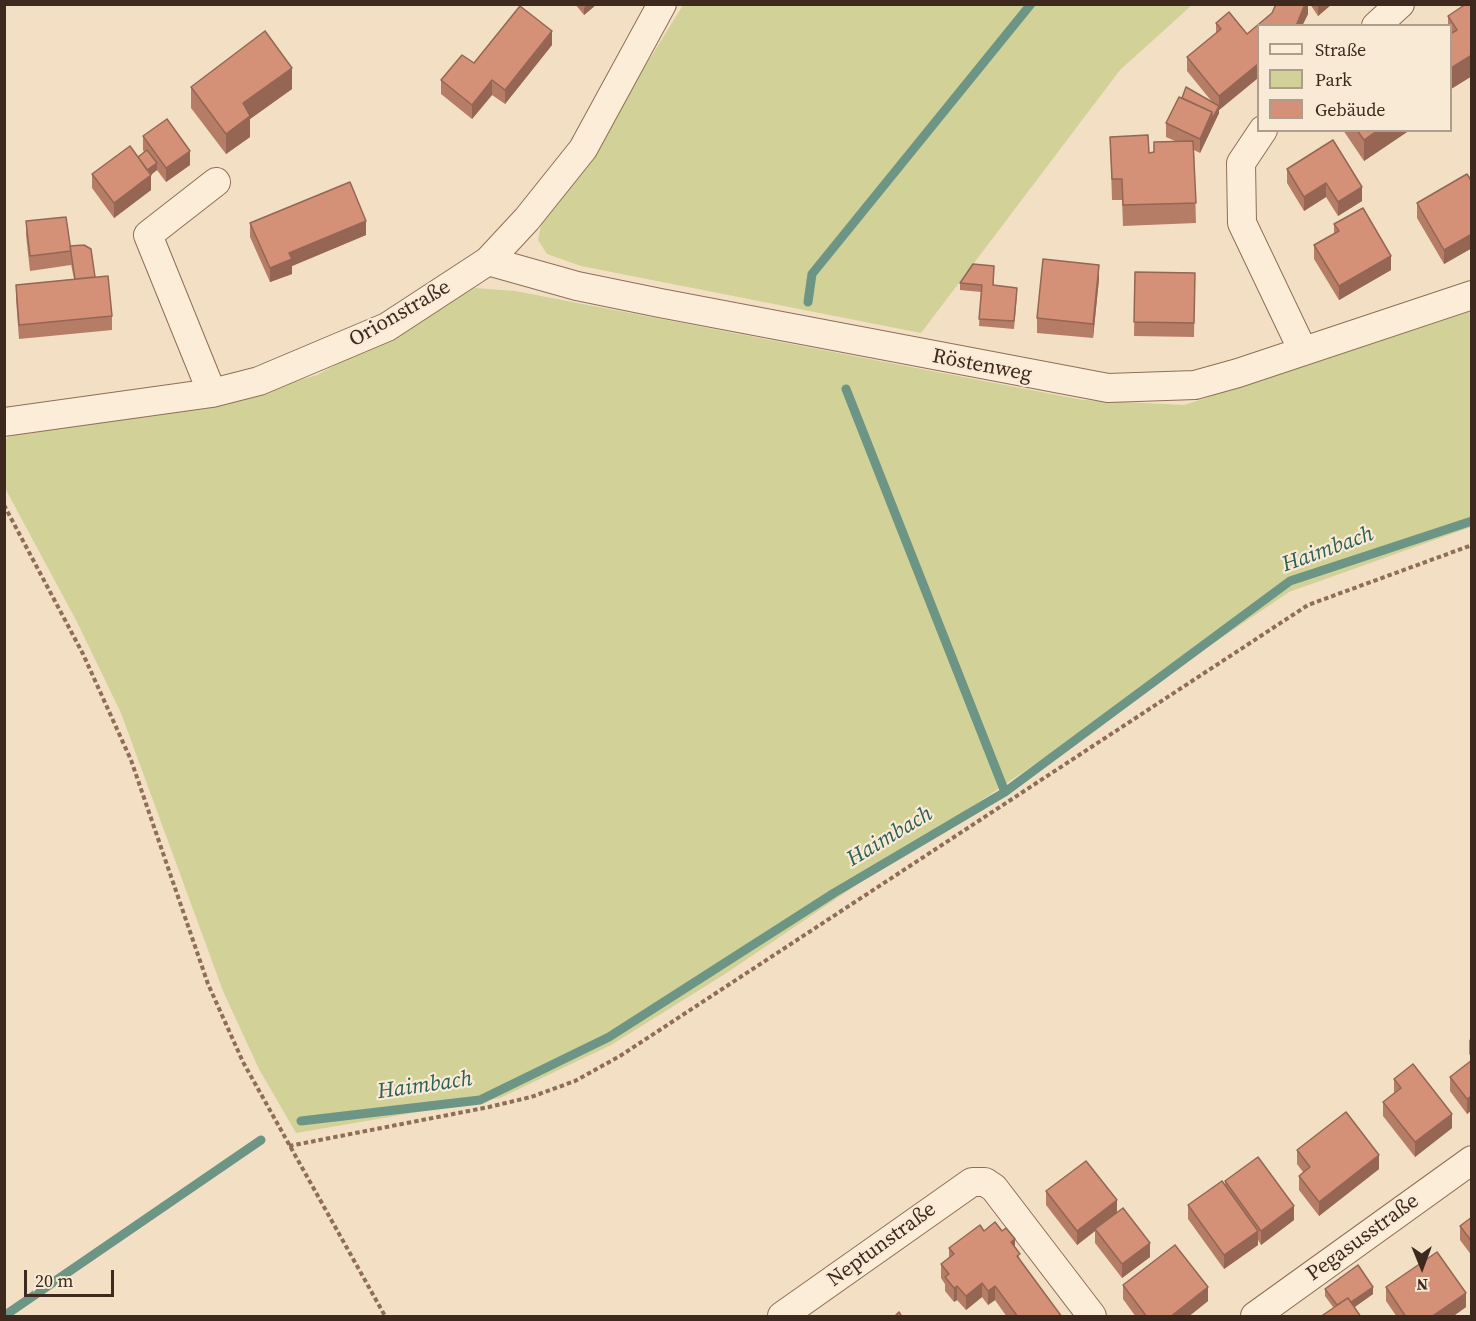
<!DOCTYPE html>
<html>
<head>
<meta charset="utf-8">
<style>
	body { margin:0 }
	#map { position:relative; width:1476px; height:1321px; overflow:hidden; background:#f2dfc4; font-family:"Source Serif 4",serif }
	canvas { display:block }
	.frame { position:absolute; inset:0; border:6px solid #3e291e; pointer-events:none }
	.legend { position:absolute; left:1257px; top:24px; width:195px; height:108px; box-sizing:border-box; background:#f9ead5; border:2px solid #ae9d8c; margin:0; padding:8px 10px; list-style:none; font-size:18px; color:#3e291e }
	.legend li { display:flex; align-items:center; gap:12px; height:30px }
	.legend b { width:30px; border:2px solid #ae9d8c }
	.north { position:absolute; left:1392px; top:1237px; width:60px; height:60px; -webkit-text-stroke:4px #f9ead5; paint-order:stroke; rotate:179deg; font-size:16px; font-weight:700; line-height:24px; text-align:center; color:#3e291e }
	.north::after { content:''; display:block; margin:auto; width:21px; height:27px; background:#3e291e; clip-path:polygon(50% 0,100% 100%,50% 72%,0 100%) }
	.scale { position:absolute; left:24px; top:1270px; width:90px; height:27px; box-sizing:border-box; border:3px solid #3e291e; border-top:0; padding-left:8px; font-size:18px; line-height:21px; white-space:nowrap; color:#3e291e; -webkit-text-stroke:4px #f9ead5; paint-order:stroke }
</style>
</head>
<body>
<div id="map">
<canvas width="1476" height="1321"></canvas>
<div class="frame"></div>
<ul class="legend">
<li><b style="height:8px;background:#fcedd9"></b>Straße</li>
<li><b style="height:16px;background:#d2d197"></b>Park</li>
<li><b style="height:16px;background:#d49177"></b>Gebäude</li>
</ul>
<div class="north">N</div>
<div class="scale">20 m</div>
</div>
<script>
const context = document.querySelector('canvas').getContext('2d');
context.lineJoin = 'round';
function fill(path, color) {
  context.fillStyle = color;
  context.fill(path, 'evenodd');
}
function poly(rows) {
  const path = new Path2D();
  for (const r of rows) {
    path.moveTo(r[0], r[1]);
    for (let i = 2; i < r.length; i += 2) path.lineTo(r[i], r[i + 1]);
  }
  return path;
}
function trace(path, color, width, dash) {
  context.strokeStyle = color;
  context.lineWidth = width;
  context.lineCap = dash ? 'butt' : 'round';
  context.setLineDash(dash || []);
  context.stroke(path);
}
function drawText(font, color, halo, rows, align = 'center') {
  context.font = font + ' "Source Serif 4",serif';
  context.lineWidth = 4.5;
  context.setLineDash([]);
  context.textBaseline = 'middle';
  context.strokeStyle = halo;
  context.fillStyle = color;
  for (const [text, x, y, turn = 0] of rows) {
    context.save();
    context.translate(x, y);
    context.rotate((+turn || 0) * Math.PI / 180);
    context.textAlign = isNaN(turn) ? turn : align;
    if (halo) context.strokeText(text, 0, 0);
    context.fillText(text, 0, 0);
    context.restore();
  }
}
fill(poly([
	[683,5,1192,5,1120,70,921,333,581,266,547,254,538,240,542,221,578,175],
	[475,288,515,291,1083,400,1184,405,1471,311,1471,527,1289,592,725,974,611,1045,500,1098,296,1133,259,1069,223,991,121,713,77,622,5,488,5,441,8,437,29,429,238,399,317,375]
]), '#d2d197');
trace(poly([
	[808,302,812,274,1031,4],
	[846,389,1005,792],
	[301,1121,480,1100,609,1037,834,893,1005,792,1290,581,1472,521],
	[4,1316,261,1140]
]), '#6c9585', 9);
const minor = poly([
	[1376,26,1400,4],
	[1263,130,1241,163,1242,223,1303,351],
	[488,261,577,286,660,303,1108,388,1195,385,1238,373,1472,295],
	[212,393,148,235,216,182],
	[4,422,212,393,259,381,387,327,488,261,527,219,583,149,662,4],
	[782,1316,972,1182,985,1182,994,1188,1092,1316],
	[1255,1316,1472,1160]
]);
trace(minor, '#8f6e58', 30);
trace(poly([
	[4,505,83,654,131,760,208,984,243,1062,385,1316],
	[289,1146,489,1107,531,1097,575,1081,620,1056,1308,605,1472,545]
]), '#8f6e58', 4, [4.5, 3]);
trace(minor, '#fcedd9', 28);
fill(poly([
	[575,4,597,4,584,15],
	[1276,4,1308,4,1308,14,1302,26,1258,26,1258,78,1219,110,1219,113,1200,153,1194,150,1196,223,1123,226,1122,200,1112,200,1110,137,1148,135,1149,153,1154,152,1154,142,1175,141,1166,137,1166,123,1179,97,1182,98,1186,87,1213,103,1187,71,1187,57,1216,33,1216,23,1229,12,1247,34,1272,13],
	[1310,4,1332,4,1318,16],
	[1472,4,1472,76,1451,89,1450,26,1448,26,1448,16],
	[552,45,505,104,492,95,472,119,441,94,441,80,474,63],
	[191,87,292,89,250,119,250,137,226,154,191,108],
	[1343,130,1410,130,1364,161],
	[143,136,190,165,166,182,157,170,151,175,151,190,114,218,92,188,92,174,138,157,144,152,143,150],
	[1333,140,1362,201,1338,216,1326,197,1304,211,1287,183,1287,169],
	[1472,182,1472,248,1444,264,1417,218,1417,203],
	[26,221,70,246,95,277,112,316,112,330,19,339,16,299,16,285,74,279,71,264,71,265,30,271,26,235],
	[250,223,366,235,292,266,292,274,270,282,250,237],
	[1334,224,1391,270,1339,300,1314,259,1314,245,1334,234],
	[1135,272,1195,273,1194,337,1134,336],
	[994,273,994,286,1017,295,1014,329,979,326,981,292,960,290,960,283],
	[1099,279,1093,338,1037,333,1037,318],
	[1472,1038,1472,1057,1469,1054,1469,1040],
	[1472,1060,1472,1110,1467,1114,1450,1091,1450,1077],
	[1394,1079,1452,1128,1415,1157,1383,1116,1383,1102,1394,1093],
	[1297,1150,1379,1169,1319,1216,1299,1190,1299,1176,1303,1172,1297,1164],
	[1225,1181,1294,1220,1261,1245,1258,1240,1258,1245,1224,1269,1188,1219,1188,1205,1225,1185],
	[1046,1191,1117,1213,1150,1257,1122,1278,1095,1243,1095,1231,1077,1245,1046,1205],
	[1472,1217,1472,1256,1460,1240,1460,1226],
	[984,1231,1015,1248,1020,1259,1062,1317,1007,1317,995,1300,988,1305,982,1297,966,1310,957,1300,954,1302,945,1291,945,1284,941,1278,941,1264,949,1257,949,1248],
	[1123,1285,1208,1301,1188,1317,1136,1317,1123,1299],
	[1386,1287,1466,1307,1452,1317,1397,1317,1386,1301],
	[1325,1289,1373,1294,1354,1307,1333,1307,1325,1296],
	[1472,1300,1472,1311,1470,1309,1470,1302]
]), '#b67d66');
fill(poly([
	[588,4,597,4,584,15,584,8],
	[1305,4,1308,4,1308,14,1302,26,1296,26],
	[1318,4,1332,4,1318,16],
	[552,31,552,45,505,104,505,90],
	[1472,55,1472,76,1451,89,1451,68],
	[1258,64,1258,78,1219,110,1219,96],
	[292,68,292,89,250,119,250,137,226,154,226,134,243,103],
	[492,80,492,95,472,119,472,105],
	[1219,106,1219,113,1200,153,1200,139,1212,112],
	[1378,130,1410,130,1364,161,1364,140],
	[190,151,190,165,166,182,166,168],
	[157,163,157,170,144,180,144,173],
	[151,175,151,190,114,218,114,203],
	[1326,183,1326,197,1304,211,1304,197],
	[1362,187,1362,201,1338,216,1338,202],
	[366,221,366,235,292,266,292,274,270,282,270,268,289,253],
	[1472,234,1472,248,1444,264,1444,250],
	[1391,256,1391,270,1339,300,1339,286],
	[1099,265,1099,279,1093,338,1093,324],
	[1472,1096,1472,1110,1467,1114,1467,1099],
	[1452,1114,1452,1128,1415,1157,1415,1142],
	[1379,1155,1379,1169,1319,1216,1319,1202],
	[1117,1200,1117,1215,1095,1229,1095,1231,1077,1245,1077,1231],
	[1294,1206,1294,1220,1261,1245,1261,1231],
	[1258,1231,1258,1245,1224,1269,1224,1255],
	[1015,1239,1015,1254,1011,1242],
	[1150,1243,1150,1257,1122,1278,1122,1264],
	[982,1283,982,1297,966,1310,966,1296],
	[957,1286,957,1300,954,1302,954,1288],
	[995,1286,995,1300,988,1305,988,1291],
	[1208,1287,1208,1301,1188,1317,1170,1317],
	[1373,1287,1373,1294,1341,1317,1340,1310],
	[1466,1293,1466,1307,1452,1317,1431,1317]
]), '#946653');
const building = poly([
	[1276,4,1305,4,1296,26,1258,26,1258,64,1219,96,1187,57,1221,29,1216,23,1229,12,1247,34,1272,13,1276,4],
	[1466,4,1472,4,1472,55,1451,68,1450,34,1457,30,1448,16,1466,4],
	[520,6,552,31,505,90,492,80,472,105,441,80,462,55,474,63,520,6],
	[265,31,292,68,243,103,250,116,226,134,191,87,265,31],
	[1186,87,1219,106,1212,119,1212,112,1182,98,1186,87],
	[1179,97,1212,112,1200,139,1166,123,1179,97],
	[167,119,190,151,166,168,143,136,167,119],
	[1357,130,1378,130,1364,140,1357,130],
	[1148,135,1149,153,1154,152,1154,142,1193,141,1196,203,1123,205,1122,179,1112,179,1110,137,1148,135],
	[1333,140,1362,187,1338,202,1326,183,1304,197,1287,169,1333,140],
	[130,146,151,175,114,203,92,174,130,146],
	[147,150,157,163,147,170,138,157,147,150],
	[1467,174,1472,182,1472,234,1444,250,1417,203,1467,174],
	[350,182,366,221,289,253,292,259,270,268,250,223,350,182],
	[1363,208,1391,256,1339,286,1314,245,1339,231,1334,224,1363,208],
	[66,217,71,251,30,256,26,221,66,217],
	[84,245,91,249,95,277,75,279,70,246,84,245],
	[1043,259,1099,265,1093,324,1037,318,1043,259],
	[973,264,994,266,993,285,1017,288,1014,321,979,319,982,285,960,283,973,264],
	[1135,272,1195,273,1194,323,1134,322,1135,272],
	[108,276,112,316,19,325,16,285,108,276],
	[1472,1060,1472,1096,1467,1099,1450,1077,1472,1060],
	[1413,1064,1452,1114,1415,1142,1383,1102,1401,1088,1394,1079,1413,1064],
	[1346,1112,1379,1155,1319,1202,1299,1176,1310,1167,1297,1150,1346,1112],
	[1258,1157,1294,1206,1261,1231,1225,1181,1258,1157],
	[1086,1161,1117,1200,1077,1231,1046,1191,1086,1161],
	[1222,1181,1258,1231,1224,1255,1188,1205,1222,1181],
	[1123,1208,1150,1243,1122,1264,1095,1229,1123,1208],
	[1472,1217,1472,1242,1460,1226,1472,1217],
	[995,1222,1002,1231,1006,1228,1015,1239,1011,1242,1020,1254,1017,1256,1062,1317,1018,1317,995,1286,988,1291,982,1283,966,1296,957,1286,954,1288,945,1277,949,1274,941,1264,954,1254,949,1248,980,1225,984,1231,995,1222],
	[1175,1245,1208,1287,1170,1317,1147,1317,1123,1285,1175,1245],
	[1437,1252,1466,1293,1431,1317,1406,1317,1386,1287,1437,1252],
	[1358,1265,1373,1287,1351,1302,1348,1298,1337,1305,1325,1289,1358,1265],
	[1348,1298,1361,1317,1320,1317,1348,1298],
	[899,1312,902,1317,894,1317,899,1312]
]);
fill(building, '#d49177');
trace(building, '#946653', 1.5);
drawText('21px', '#3e291e', '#f9ead5', [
	["Orionstraße",400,314,-30],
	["Röstenweg",982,366,11],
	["Pegasusstraße",1363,1238,-36],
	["Neptunstraße",882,1245,-36]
]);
drawText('italic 22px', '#2c5f55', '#f9ead5', [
	["Haimbach",1328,550,-20],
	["Haimbach",890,837,-31],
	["Haimbach",425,1086,-8]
]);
</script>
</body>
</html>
